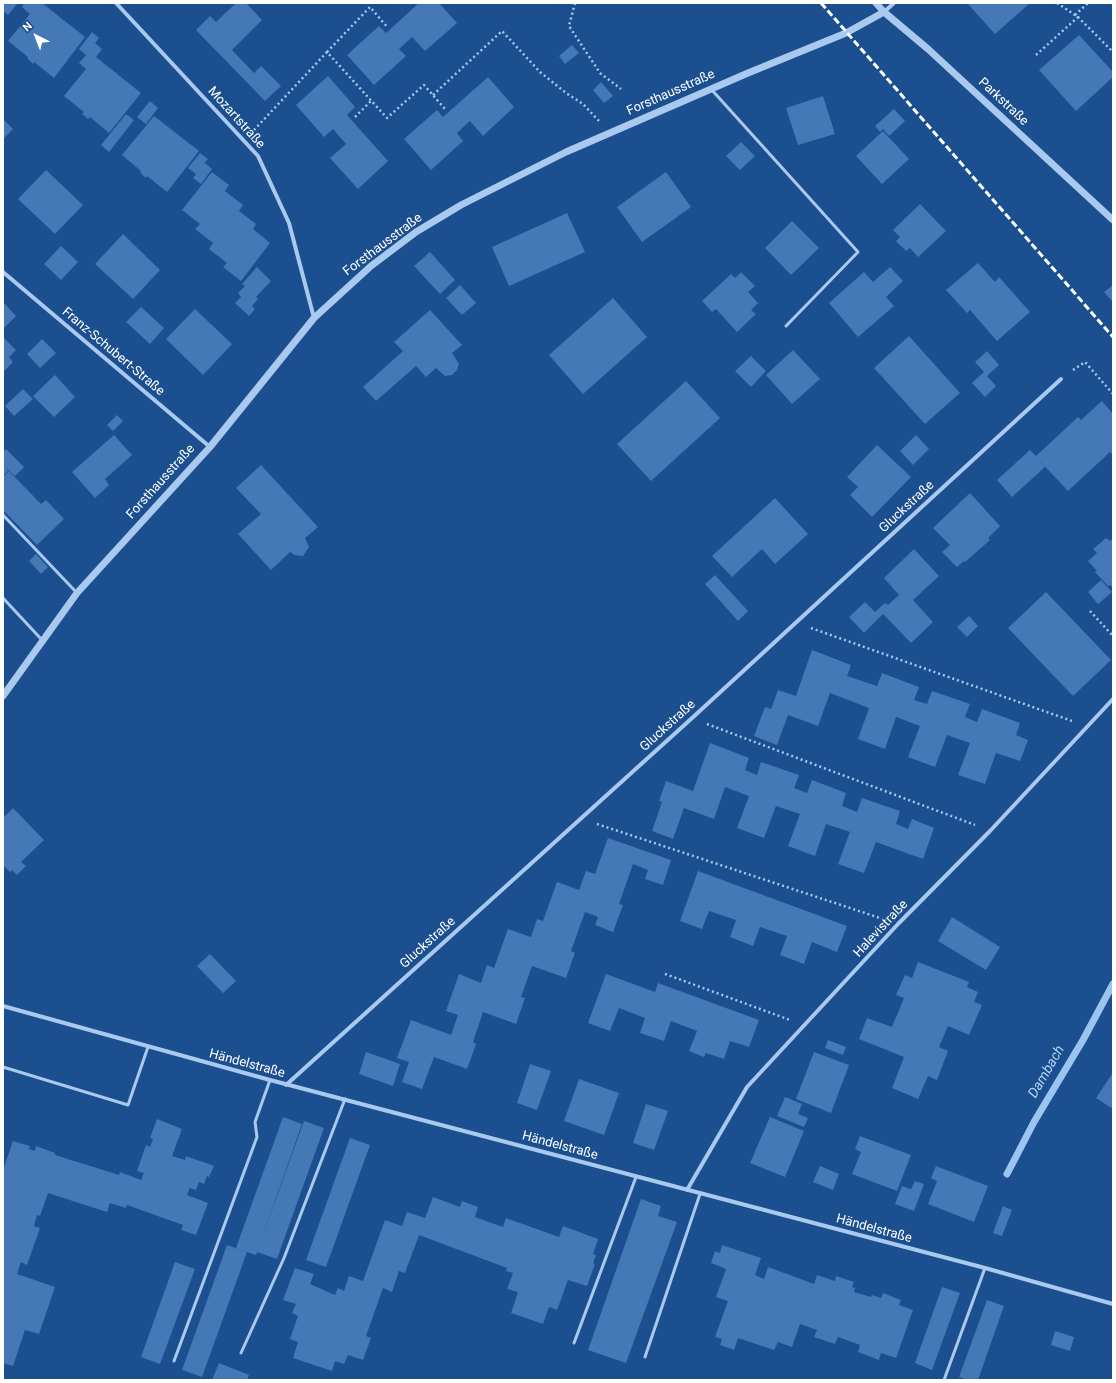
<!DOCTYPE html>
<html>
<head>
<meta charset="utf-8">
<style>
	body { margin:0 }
	#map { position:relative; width:1116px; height:1383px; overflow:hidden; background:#1b4f8f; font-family:Roboto,sans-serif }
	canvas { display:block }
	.frame { position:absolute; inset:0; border:4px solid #fff; pointer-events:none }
	.north { position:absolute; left:16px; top:16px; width:40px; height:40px; -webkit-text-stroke:3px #1b4f8f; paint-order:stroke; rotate:318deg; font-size:11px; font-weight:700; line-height:16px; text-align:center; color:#fff }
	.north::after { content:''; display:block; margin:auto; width:14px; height:18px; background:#fff; clip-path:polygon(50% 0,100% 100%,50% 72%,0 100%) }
</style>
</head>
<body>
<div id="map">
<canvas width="1116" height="1383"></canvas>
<div class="frame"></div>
<div class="north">N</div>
</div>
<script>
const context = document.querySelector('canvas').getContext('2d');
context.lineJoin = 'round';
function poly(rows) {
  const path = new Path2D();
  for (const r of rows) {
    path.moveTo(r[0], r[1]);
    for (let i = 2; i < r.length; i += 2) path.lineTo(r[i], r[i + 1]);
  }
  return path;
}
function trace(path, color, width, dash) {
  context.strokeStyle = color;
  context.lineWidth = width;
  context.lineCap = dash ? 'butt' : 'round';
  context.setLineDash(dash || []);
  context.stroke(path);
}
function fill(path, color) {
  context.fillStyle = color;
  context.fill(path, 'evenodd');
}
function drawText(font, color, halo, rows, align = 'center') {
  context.font = font + ' Roboto,sans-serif';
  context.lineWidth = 3;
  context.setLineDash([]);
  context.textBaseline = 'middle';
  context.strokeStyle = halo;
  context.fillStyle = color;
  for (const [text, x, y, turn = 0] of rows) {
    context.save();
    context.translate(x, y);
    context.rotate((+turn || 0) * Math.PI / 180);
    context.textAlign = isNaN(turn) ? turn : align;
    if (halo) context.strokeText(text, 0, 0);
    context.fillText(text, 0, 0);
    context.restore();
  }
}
trace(poly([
	[1007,1174,1034,1122,1083,1040,1113,984]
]), '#9cc4f0', 7);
fill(poly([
	[3,3,18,3,8,15,3,11],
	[24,3,42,3,85,37,54,78,34,62,33,64,27,58,28,57,8,41,30,14,22,7],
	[236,3,246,3,262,20,232,50,254,73,261,66,281,86,265,101,196,30,210,16,216,22],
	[419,3,439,3,457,23,425,51,412,37,399,49,406,56,374,85,347,55,379,26,386,33],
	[967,3,1030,3,995,34],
	[92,32,99,38,95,43,102,49,96,57,141,93,109,133,90,117,88,119,85,116,82,114,84,112,64,96,86,69,79,63,86,55,79,49],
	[1079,35,1113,72,1113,77,1076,111,1039,70],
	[572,45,579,53,565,64,559,56],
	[328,76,355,107,347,115,388,161,358,189,330,158,346,144,333,129,324,137,296,105],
	[488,77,514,107,483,136,470,121,457,133,463,141,431,170,404,139,437,110,443,117],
	[601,82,613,96,604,103,593,90],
	[823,96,835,134,798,145,786,108],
	[150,101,158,108,146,124,137,117],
	[894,109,905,121,889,136,883,129,880,132,875,126],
	[126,114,134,120,109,152,101,145],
	[154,116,199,151,167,192,147,176,146,178,140,172,141,171,122,155],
	[3,119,13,129,3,139],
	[883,131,909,159,882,184,856,156],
	[741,142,755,156,740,170,726,156],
	[200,153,208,159,202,166,205,163,212,169,201,184,193,178,196,174,188,168],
	[46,170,83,205,55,234,18,199],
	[212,172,229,185,225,191,243,205,239,211,256,224,253,229,270,243,241,281,223,267,227,263,209,249,213,243,195,229,200,224,182,210],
	[666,172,691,207,642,242,617,207],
	[920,204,946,231,918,257,910,248,906,251,896,241,900,237,893,230],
	[567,213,585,252,509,286,492,247],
	[792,221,819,248,791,275,765,248],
	[123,234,160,270,133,299,95,264],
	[61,246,78,262,61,280,44,264],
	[430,252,455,280,440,294,414,266],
	[978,263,995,282,999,277,1030,312,997,341,970,310,967,313,946,290],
	[257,267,271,281,256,297,258,299,252,306,255,309,249,316,235,303,241,297,238,293,245,286,242,284],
	[890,267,903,281,886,297,894,306,858,337,829,303,864,272,873,282],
	[741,272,755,286,748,292,758,303,751,310,756,314,737,332,716,309,712,312,702,301,731,274,735,278],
	[460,285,476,303,462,315,446,298],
	[1113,285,1113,302,1104,292],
	[613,298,647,337,583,394,549,355],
	[3,302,16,316,3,329],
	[141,307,164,328,150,344,126,322],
	[195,309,232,344,203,375,166,339],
	[430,310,462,345,452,353,459,364,457,370,452,375,445,376,436,368,426,377,416,366,376,401,363,387,403,351,394,342],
	[909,336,960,393,925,424,874,368],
	[3,337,16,350,9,357,13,362,3,372],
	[42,339,56,353,40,368,27,354],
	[793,350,820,379,792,404,766,375],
	[987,351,999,365,987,376,996,386,985,397,972,383,984,372,975,362],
	[751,356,766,371,751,387,735,371],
	[55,375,75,397,54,417,33,396],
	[686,381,720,418,651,481,617,444],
	[23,389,33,399,14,416,5,406],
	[1102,401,1113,414,1113,455,1110,452,1068,491,1037,458,1045,467,1012,497,997,480,1030,450,1036,456,1078,417,1081,420],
	[117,415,123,421,113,431,107,425],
	[114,435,132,455,105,479,109,485,95,498,72,472],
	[916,435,929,449,913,465,900,451],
	[877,445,911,477,872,517,850,495,858,487,847,477],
	[6,449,24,467,15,476,6,468,8,471,4,475,3,473,3,453],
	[261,465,318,527,305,538,309,547,303,556,295,555,290,552,271,570,238,534,261,514,236,488],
	[9,471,41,504,46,500,64,519,37,545,3,510,3,477],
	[970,493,1000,526,988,538,990,540,965,562,964,561,957,567,942,552,950,545,933,528],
	[775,498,808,534,775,564,762,549,732,577,712,556],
	[1106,538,1110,541,1113,538,1113,588,1110,585,1108,586,1095,572,1097,571,1088,561,1097,553,1093,549],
	[914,549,939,576,913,600,933,622,911,643,883,614,864,633,849,617,865,602,875,612,885,603,888,605,899,595,884,578],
	[36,554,48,567,41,574,29,561],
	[715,575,748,611,738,621,705,584],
	[1101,580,1112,592,1098,604,1088,592],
	[1046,592,1111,660,1073,696,1008,628],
	[969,616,978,626,967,637,957,627],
	[812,650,851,665,847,676,877,686,882,673,919,687,914,700,927,704,932,691,970,704,965,717,977,722,982,709,1020,723,1016,735,1028,740,1020,761,996,753,985,784,958,775,970,743,947,735,935,767,908,757,920,726,896,717,885,749,858,739,869,708,830,693,818,726,788,715,777,745,754,736,765,707,771,709,778,690,796,696],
	[710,743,749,758,745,770,757,775,761,762,799,775,794,788,807,793,812,780,846,793,842,806,857,812,862,798,900,811,896,824,908,829,912,819,934,828,923,859,876,842,864,873,838,864,850,832,826,824,815,856,788,846,800,814,776,806,764,838,737,828,749,796,725,787,714,819,684,808,673,839,652,831,662,802,659,801,666,781,693,791],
	[13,808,44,840,21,862,26,866,17,875,12,870,10,872,3,865,3,818],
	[608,838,671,860,663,885,645,879,648,870,633,864,619,904,623,905,613,932,595,925,598,917,585,912,571,951,575,953,566,978,532,966,521,997,525,998,516,1024,483,1012,473,1042,476,1044,467,1069,434,1057,422,1089,402,1082,409,1062,397,1058,411,1020,451,1035,458,1015,446,1011,459,974,481,983,487,965,494,968,508,929,531,937,537,919,543,921,557,882,579,890,586,871,595,874],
	[698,871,847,926,837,952,812,942,804,964,780,955,787,936,760,927,753,946,730,937,736,920,709,911,702,929,680,921],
	[952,917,1000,947,986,970,938,941],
	[210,954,236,981,223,993,197,966],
	[918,962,969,982,967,987,978,992,974,1002,982,1005,969,1035,948,1026,939,1047,948,1051,937,1080,928,1076,918,1099,892,1088,904,1057,859,1039,867,1018,892,1027,904,998,896,995,905,975,912,978],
	[606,974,655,992,658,983,759,1020,749,1047,730,1041,724,1059,706,1053,704,1057,689,1051,697,1031,671,1021,664,1041,640,1033,645,1018,619,1008,610,1031,588,1023],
	[828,1040,846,1047,843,1055,825,1048],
	[366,1052,400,1064,393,1086,359,1074],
	[814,1052,849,1065,831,1113,796,1099],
	[530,1064,551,1071,537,1110,517,1103],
	[1112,1074,1113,1075,1113,1109,1096,1098],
	[579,1079,619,1093,604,1135,564,1121],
	[785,1097,802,1104,798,1114,808,1118,804,1127,777,1116],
	[646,1104,668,1111,654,1150,633,1143],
	[283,1117,302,1124,256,1255,236,1248],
	[770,1117,804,1131,785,1177,750,1163],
	[157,1119,182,1129,172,1156,185,1160,186,1156,214,1166,209,1177,207,1176,204,1184,199,1182,196,1190,190,1188,187,1195,208,1203,196,1235,181,1230,183,1225,127,1205,126,1208,110,1203,107,1212,48,1193,40,1216,37,1215,34,1226,40,1228,27,1265,21,1262,17,1274,55,1287,39,1334,25,1330,13,1366,3,1363,3,1170,13,1141,30,1146,29,1149,35,1151,36,1146,55,1153,55,1155,119,1175,120,1172,141,1180,144,1173,137,1171,146,1145,150,1147,153,1139,150,1138],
	[304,1121,324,1128,277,1259,257,1252],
	[860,1136,911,1155,897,1191,852,1174,861,1152,855,1149],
	[350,1138,370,1145,326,1267,306,1260],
	[820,1166,839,1174,833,1190,813,1182],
	[936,1166,988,1186,974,1222,928,1204,937,1181,931,1178],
	[915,1181,924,1184,914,1211,895,1204,902,1186,911,1189],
	[433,1197,460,1207,462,1201,478,1207,475,1217,503,1227,506,1218,559,1237,563,1226,598,1239,593,1254,596,1255,593,1263,595,1264,587,1286,568,1280,557,1310,549,1307,543,1324,511,1313,518,1292,507,1289,513,1273,506,1271,507,1268,419,1235,405,1273,399,1271,392,1292,383,1288,366,1336,371,1338,363,1360,348,1355,344,1364,335,1361,332,1371,293,1358,298,1342,290,1339,298,1316,292,1313,296,1304,283,1300,295,1268,314,1274,310,1284,335,1295,338,1288,344,1291,349,1276,363,1281,385,1220,402,1226,407,1212,425,1218],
	[641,1199,661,1206,658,1216,677,1222,626,1363,588,1350],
	[1003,1206,1012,1210,1002,1236,993,1233],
	[227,1245,247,1252,202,1377,182,1370],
	[722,1245,761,1258,755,1275,764,1279,768,1267,814,1284,817,1275,835,1281,836,1276,854,1282,852,1287,855,1288,854,1292,871,1297,872,1295,881,1298,883,1293,901,1300,899,1305,913,1310,896,1358,881,1353,879,1360,858,1352,860,1345,838,1337,835,1344,814,1337,817,1330,800,1324,792,1347,778,1342,774,1350,738,1338,734,1350,720,1345,722,1339,715,1337,728,1301,716,1297,726,1269,711,1263,715,1251,720,1253],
	[175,1262,195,1269,160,1364,141,1357],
	[942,1287,960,1293,932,1370,915,1363],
	[987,1300,1004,1306,978,1380,968,1380,959,1377],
	[1055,1331,1074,1337,1070,1351,1051,1345],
	[219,1363,249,1375,247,1380,212,1380]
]), '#4478b7');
trace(poly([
	[575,3,569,26,600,73,621,89],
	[1057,3,1078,17,1113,52],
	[604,4,604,3],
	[1075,15,1088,3],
	[327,52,370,7,388,28],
	[1036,55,1078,17],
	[433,95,502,31,540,72,566,93,583,104,599,121],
	[355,117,371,101],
	[254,130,327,52,387,118,424,85,446,110],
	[1073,370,1085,362,1113,394],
	[1090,611,1113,636],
	[811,628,1072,721],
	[707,724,975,825],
	[597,824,883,919],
	[665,974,790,1020]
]), '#a9c9ee', 2.5, [2, 3]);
trace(poly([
	[711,89,858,252,786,326],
	[3,515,77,593],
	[3,598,42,640],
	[3,1067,128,1105,148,1047],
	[574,1343,636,1177],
	[241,1353,284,1258,345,1099],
	[645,1357,700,1194],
	[174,1361,257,1137,255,1122,270,1080],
	[944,1380,985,1268]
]), '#a9c9ee', 3);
trace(poly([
	[116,3,258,156,289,223,314,318],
	[884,12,894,3],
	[3,272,210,447],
	[3,1006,270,1080,985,1268,1113,1304],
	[286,1085,691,719,1061,379],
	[687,1190,747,1087,898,924,990,831,1113,699]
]), '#a9c9ee', 4);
trace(poly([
	[876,3,884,12,928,49,1113,220],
	[3,696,77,593,210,447,314,318,371,266,416,232,461,205,566,152,748,73,846,33,884,12]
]), '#a9c9ee', 7);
trace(poly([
	[821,3,1113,337]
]), '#fff', 3, [7, 3]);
drawText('13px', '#fff', '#1b4f8f', [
	["Forsthausstraße",671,93,-24],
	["Parkstraße",1003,102,43],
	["Mozartstraße",236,118,48],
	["Forsthausstraße",383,245,-37],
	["Franz-Schubert-Straße",113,352,40],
	["Forsthausstraße",161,482,-48],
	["Gluckstraße",907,507,-43],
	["Gluckstraße",668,726,-42],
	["Halevistraße",881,929,-47],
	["Gluckstraße",428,943,-42],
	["Händelstraße",247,1064,15],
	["Händelstraße",560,1146,15],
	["Händelstraße",874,1229,15]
]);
drawText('italic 14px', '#b5d3f5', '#1b4f8f', [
	["Dambach",1047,1072,-60]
]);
</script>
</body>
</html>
